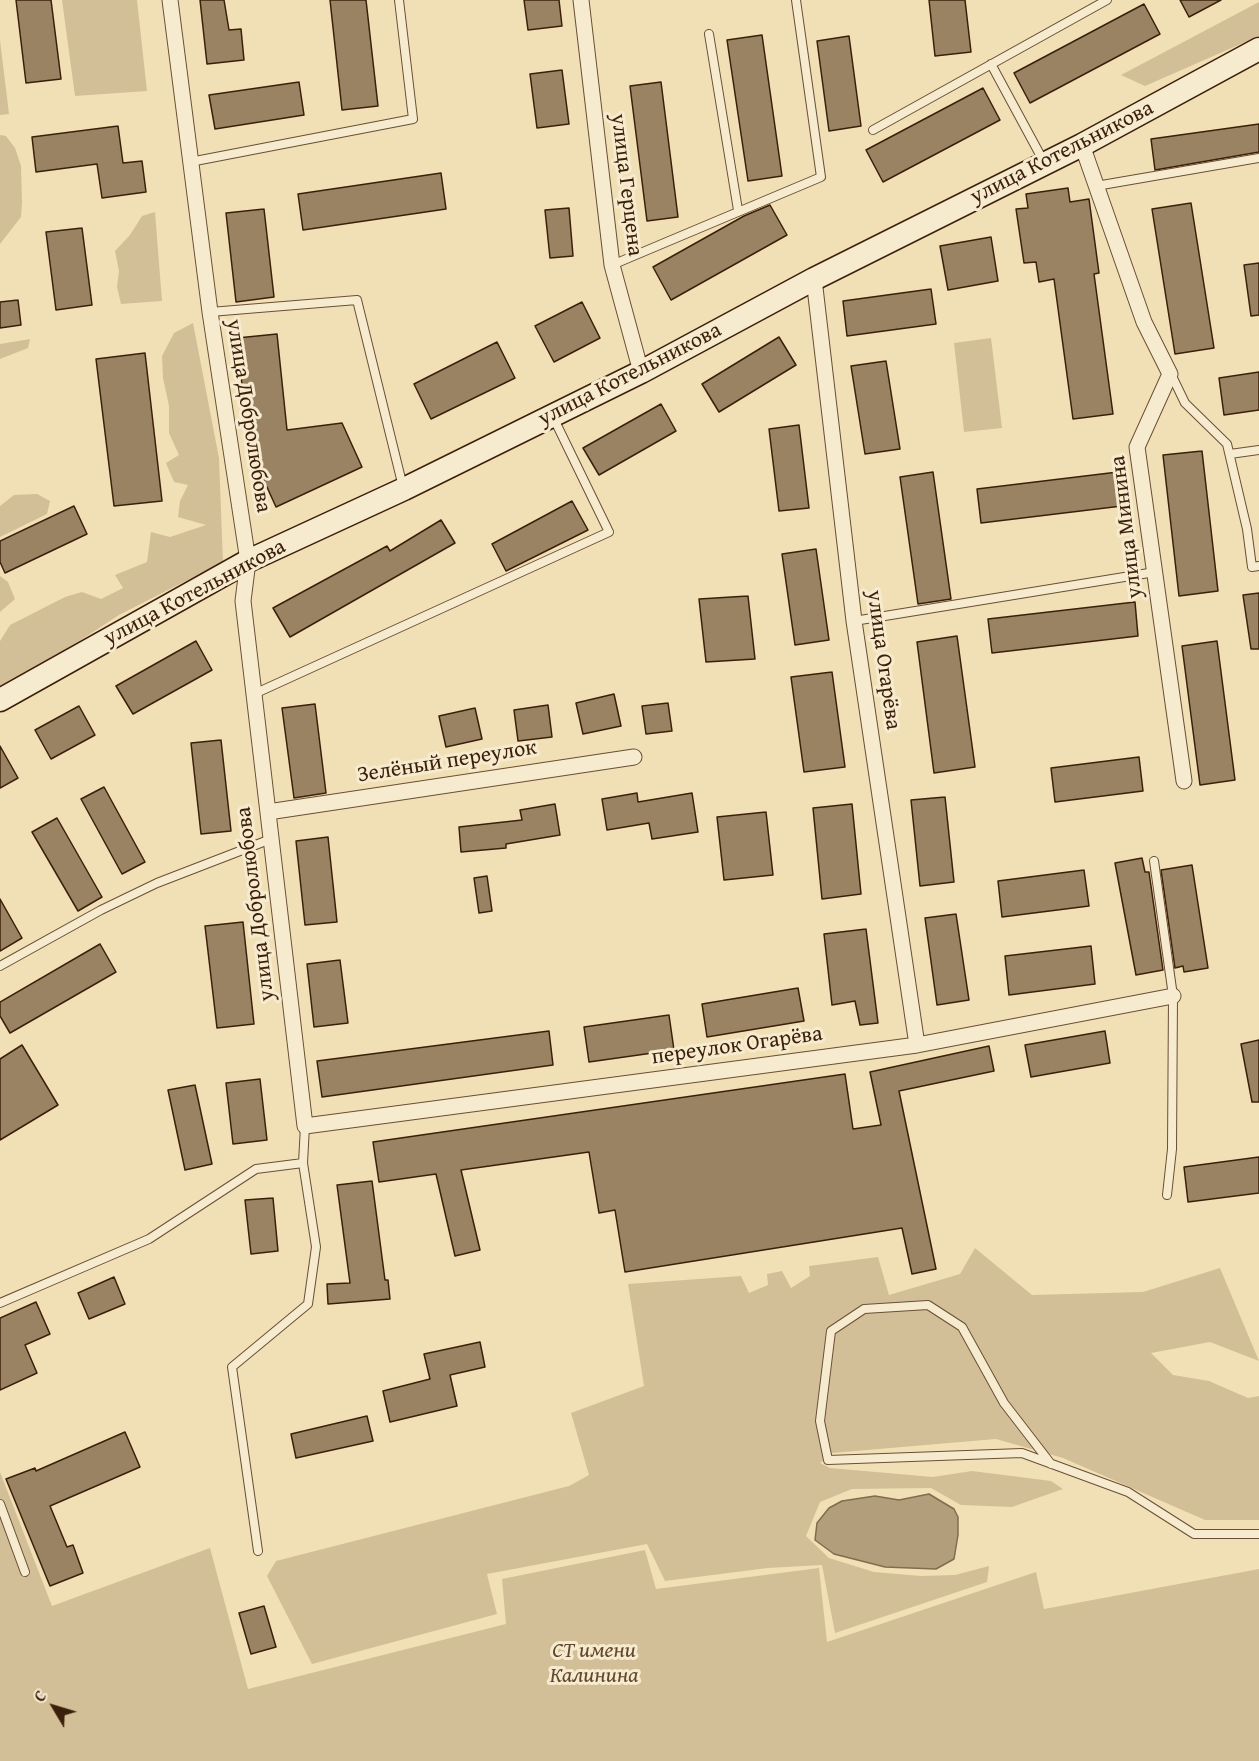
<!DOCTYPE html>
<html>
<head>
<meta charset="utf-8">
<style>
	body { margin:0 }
	#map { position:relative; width:1259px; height:1761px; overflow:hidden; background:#f1e0b5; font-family:"Gentium Book Plus",serif }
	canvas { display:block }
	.north { position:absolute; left:24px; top:1677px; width:60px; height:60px; -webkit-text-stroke:4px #f6ebcf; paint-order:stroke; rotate:308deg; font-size:16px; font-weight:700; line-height:24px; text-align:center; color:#3c1f0a }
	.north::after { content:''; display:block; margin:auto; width:21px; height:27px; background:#3c1f0a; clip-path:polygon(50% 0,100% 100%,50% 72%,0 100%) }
</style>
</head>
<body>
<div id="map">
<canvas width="1259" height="1761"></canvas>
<div class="north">С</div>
</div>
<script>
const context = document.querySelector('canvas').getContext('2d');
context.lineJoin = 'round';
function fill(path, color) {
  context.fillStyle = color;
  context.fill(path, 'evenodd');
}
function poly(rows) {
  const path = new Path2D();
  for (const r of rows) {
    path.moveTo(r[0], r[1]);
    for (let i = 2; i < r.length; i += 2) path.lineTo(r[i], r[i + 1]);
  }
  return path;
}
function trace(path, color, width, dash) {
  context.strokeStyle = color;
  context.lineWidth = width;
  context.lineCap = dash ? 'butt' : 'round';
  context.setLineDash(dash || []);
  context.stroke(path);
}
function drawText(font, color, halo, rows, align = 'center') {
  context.font = font + ' "Gentium Book Plus",serif';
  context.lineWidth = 6;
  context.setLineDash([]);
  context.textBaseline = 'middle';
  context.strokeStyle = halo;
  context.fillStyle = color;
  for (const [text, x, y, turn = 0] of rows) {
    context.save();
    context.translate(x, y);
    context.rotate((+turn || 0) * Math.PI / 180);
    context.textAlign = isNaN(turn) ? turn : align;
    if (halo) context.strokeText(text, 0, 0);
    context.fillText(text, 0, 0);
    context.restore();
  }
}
fill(poly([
	[62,0,137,0,147,91,75,96],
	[1259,2,1259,36,1145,86,1121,75],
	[0,40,9,114,0,115],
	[0,135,6,136,15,148,21,166,22,202,21,217,0,244],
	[155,212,162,301,121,304,117,287,119,271,115,251,130,235,142,216],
	[193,323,219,458,223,562,119,615,38,668,0,688,0,641,10,625,65,597,82,592,101,599,123,588,115,575,147,562,151,532,170,537,206,525,178,517,180,501,188,485,174,482,166,463,179,455,169,433,169,406,163,378,162,356,174,333],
	[991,338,1002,428,964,432,954,343],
	[30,339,28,348,0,359,0,344],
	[37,494,50,501,47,514,0,537,0,506,14,495],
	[0,576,8,582,15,599,0,612],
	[975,1248,1032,1295,1143,1292,1220,1268,1259,1361,1210,1342,1151,1353,1173,1375,1209,1381,1248,1398,1259,1396,1259,1520,1205,1520,1063,1458,996,1439,832,1453,820,1463,830,1468,933,1477,972,1471,1051,1481,1063,1489,1012,1507,961,1505,931,1488,852,1489,820,1502,806,1536,829,1558,874,1572,921,1576,955,1575,989,1566,987,1582,835,1633,822,1565,768,1568,665,1581,647,1544,487,1574,497,1614,312,1664,267,1576,276,1561,569,1486,589,1475,571,1413,644,1386,628,1284,741,1276,749,1293,768,1285,767,1274,782,1271,791,1288,810,1276,809,1266,878,1257,889,1295,960,1274],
	[0,1472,52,1606,210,1548,248,1689,506,1624,502,1579,645,1550,656,1589,819,1568,827,1642,1036,1572,1044,1609,1259,1569,1259,1761,0,1761]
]), '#d2bf98');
const water = poly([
	[929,1494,954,1509,958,1517,958,1535,954,1559,936,1569,885,1567,834,1554,815,1540,817,1523,829,1508,842,1501,875,1496,899,1500,929,1494]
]);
fill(water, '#b39e7b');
trace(water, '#836b4e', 1.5);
const building = poly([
	[16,0,51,0,61,79,26,83,16,0],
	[200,0,224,0,229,30,241,29,244,60,207,64,200,0],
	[330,0,366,0,378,106,342,110,330,0],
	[524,0,559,0,562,26,528,30,524,0],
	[929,0,965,0,971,52,935,56,929,0],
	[1180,0,1221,0,1189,17,1180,0],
	[1144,4,1160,34,1030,103,1014,73,1144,4],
	[762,35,782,176,748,181,727,40,762,35],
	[849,36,861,126,829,131,817,41,849,36],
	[562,70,569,124,537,128,530,74,562,70],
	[299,82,304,115,215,129,209,95,299,82],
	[661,82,678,217,647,221,630,86,661,82],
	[983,88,1000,120,883,182,866,150,983,88],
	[1259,124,1259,152,1155,170,1151,139,1259,124],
	[118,126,123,163,142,161,146,192,102,198,97,164,36,172,32,137,118,126],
	[441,173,446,209,303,230,298,194,441,173],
	[1068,188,1070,202,1089,199,1099,273,1094,274,1113,414,1073,419,1054,279,1039,282,1036,262,1024,263,1016,209,1028,208,1026,194,1068,188],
	[1191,203,1214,348,1175,354,1152,209,1191,203],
	[770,205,787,235,671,300,653,267,744,216,770,205],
	[569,208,573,256,550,258,545,210,569,208],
	[264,209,274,297,236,302,226,213,264,209],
	[82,228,92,305,56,310,46,232,82,228],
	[991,237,998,281,948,290,940,246,991,237],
	[1259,263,1259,315,1251,316,1244,265,1259,263],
	[931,289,936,324,847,336,843,301,931,289],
	[18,300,21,325,0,328,0,302,18,300],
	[582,302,600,338,554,362,535,326,582,302],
	[277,334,287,430,342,423,362,467,276,507,256,463,251,422,246,423,237,338,277,334],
	[779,337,796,365,719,412,702,384,779,337],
	[497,342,515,378,431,419,414,384,497,342],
	[145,353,162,501,114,506,96,359,145,353],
	[886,361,900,449,865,454,851,366,886,361],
	[1259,372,1259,410,1224,415,1219,378,1259,372],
	[661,404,676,431,599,475,583,448,661,404],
	[799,425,809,508,779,511,769,429,799,425],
	[1202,451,1218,591,1179,596,1163,455,1202,451],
	[933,472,951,599,918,604,900,477,933,472],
	[1118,472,1122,506,981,523,977,489,1118,472],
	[572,501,588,530,506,571,492,544,572,501],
	[74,506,87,534,5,573,0,562,0,541,74,506],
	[441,520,455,543,290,637,273,608,387,546,390,551,441,520],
	[816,549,829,640,795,645,782,554,816,549],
	[1259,593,1259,649,1251,649,1243,595,1259,593],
	[748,596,755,659,706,662,699,599,748,596],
	[1135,602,1138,636,992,653,988,619,1135,602],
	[957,636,975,767,934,773,917,642,957,636],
	[196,641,212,670,133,714,116,686,196,641],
	[1217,641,1235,780,1200,785,1182,646,1217,641],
	[832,672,845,767,804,772,791,677,832,672],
	[614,694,621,726,583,734,576,703,614,694],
	[668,703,672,731,646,734,642,706,668,703],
	[315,704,326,793,294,798,282,708,315,704],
	[548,705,552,737,518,741,514,710,548,705],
	[79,706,95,735,51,759,35,730,79,706],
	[475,708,482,739,446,747,439,716,475,708],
	[221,740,231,831,201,834,191,743,221,740],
	[0,746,18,778,0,788,0,746],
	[1139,757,1143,791,1055,802,1051,768,1139,757],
	[104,787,145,862,122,874,81,799,104,787],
	[637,793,638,802,692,793,698,832,652,839,649,823,607,830,602,799,637,793],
	[945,797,954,882,920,886,911,800,945,797],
	[555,804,560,835,506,844,506,848,461,852,459,827,522,820,520,810,555,804],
	[852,804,861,894,822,899,813,808,852,804],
	[766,812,773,875,724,880,717,817,766,812],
	[57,818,102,897,78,911,32,832,57,818],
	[328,837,337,922,305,925,296,841,328,837],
	[1142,858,1145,872,1149,872,1163,970,1136,975,1115,863,1142,858],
	[1192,865,1208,968,1184,972,1183,966,1175,968,1161,870,1192,865],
	[1084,870,1089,906,1002,917,998,881,1084,870],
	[487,876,492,911,479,913,474,878,487,876],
	[0,899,22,938,0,951,0,899],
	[956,914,969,1000,937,1005,925,918,956,914],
	[243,922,254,1024,217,1028,205,926,243,922],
	[866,929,878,1023,860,1025,855,1001,832,1005,824,934,866,929],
	[100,944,116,972,10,1033,0,1016,0,1002,100,944],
	[1091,946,1095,984,1009,995,1005,956,1091,946],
	[340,960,348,1023,314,1027,307,964,340,960],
	[798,988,804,1021,707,1037,702,1004,798,988],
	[669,1015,674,1050,589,1062,584,1027,669,1015],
	[549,1031,553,1065,322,1097,317,1061,549,1031],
	[1105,1031,1110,1063,1031,1077,1025,1045,1105,1031],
	[1259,1040,1259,1102,1252,1102,1241,1044,1259,1040],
	[22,1045,58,1105,0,1140,0,1059,22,1045],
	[989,1046,994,1071,899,1091,936,1269,912,1274,902,1228,625,1272,615,1210,599,1213,589,1152,461,1170,480,1250,455,1256,436,1174,379,1182,373,1142,845,1074,853,1129,881,1125,870,1072,989,1046],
	[260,1079,267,1140,233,1144,226,1083,260,1079],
	[195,1085,212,1164,185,1170,168,1090,195,1085],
	[1259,1157,1259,1193,1188,1202,1184,1167,1259,1157],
	[372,1181,385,1280,388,1280,390,1299,328,1304,327,1284,350,1283,337,1185,372,1181],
	[273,1198,278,1251,251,1254,245,1200,273,1198],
	[114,1277,125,1304,89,1319,78,1293,114,1277],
	[36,1302,50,1334,25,1345,37,1373,0,1390,0,1318,36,1302],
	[480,1342,485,1367,450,1375,457,1406,390,1422,383,1391,430,1379,424,1354,480,1342],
	[367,1416,373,1441,296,1458,291,1434,367,1416],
	[125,1432,140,1467,50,1506,67,1547,73,1545,83,1573,50,1586,6,1479,35,1468,36,1471,125,1432],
	[264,1606,276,1647,251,1654,239,1613,264,1606]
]);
fill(building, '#9a8363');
trace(building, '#3c1f0a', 1.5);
const lane = poly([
	[709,34,738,210],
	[991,64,1044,162],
	[873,130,1107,0],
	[190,162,413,119,399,0],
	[1096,186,1259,158],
	[612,265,821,177,796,0],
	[210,312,357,300,403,487],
	[1171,374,1185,403,1227,444,1247,529,1252,567,1259,566],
	[1230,454,1259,450],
	[854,621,1155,572],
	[254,694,609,532,554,419],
	[1154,861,1173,996,1172,1149,1167,1195],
	[0,966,101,910,157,883,271,839],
	[0,1303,149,1239,256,1169,303,1163],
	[1051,1464,1004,1403,962,1327,928,1305,864,1309,831,1331,820,1421,828,1460,1022,1453,1128,1492,1194,1534,1259,1534],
	[0,1504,25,1572],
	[258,1551,232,1367,308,1304,316,1247,303,1163,305,1126]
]);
const street = poly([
	[170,0,210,312,248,561,243,601,305,1126,917,1045,1173,996],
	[581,0,612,265,641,372],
	[1082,145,1144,322,1170,374,1137,447,1184,781],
	[814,279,854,621,917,1045],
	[268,812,634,757]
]);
const secondary = poly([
	[0,700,248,561,404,489,641,372,814,279,1082,145,1259,49]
]);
trace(lane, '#694f35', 10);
trace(street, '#694f35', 17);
trace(secondary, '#3c1f0a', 25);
trace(lane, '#f6ebcf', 8);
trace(street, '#f6ebcf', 15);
trace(secondary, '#f6ebcf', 22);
drawText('22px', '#3c1f0a', '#f6ebcf', [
	["улица Котельникова",1062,153,-27],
	["улица Герцена",626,185,83],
	["улица Котельникова",630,375,-27],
	["улица Добролюбова",248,416,81],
	["улица Минина",1127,527,-97],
	["улица Котельникова",195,593,-28],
	["улица Огарёва",883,660,82],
	["Зелёный переулок",447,762,-9],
	["улица Добролюбова",256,904,-97],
	["переулок Огарёва",737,1046,-8]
]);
drawText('italic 22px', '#62472e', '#f6ebcf', [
	["СТ имени",594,1651],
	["Калинина",594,1676]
]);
</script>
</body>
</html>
